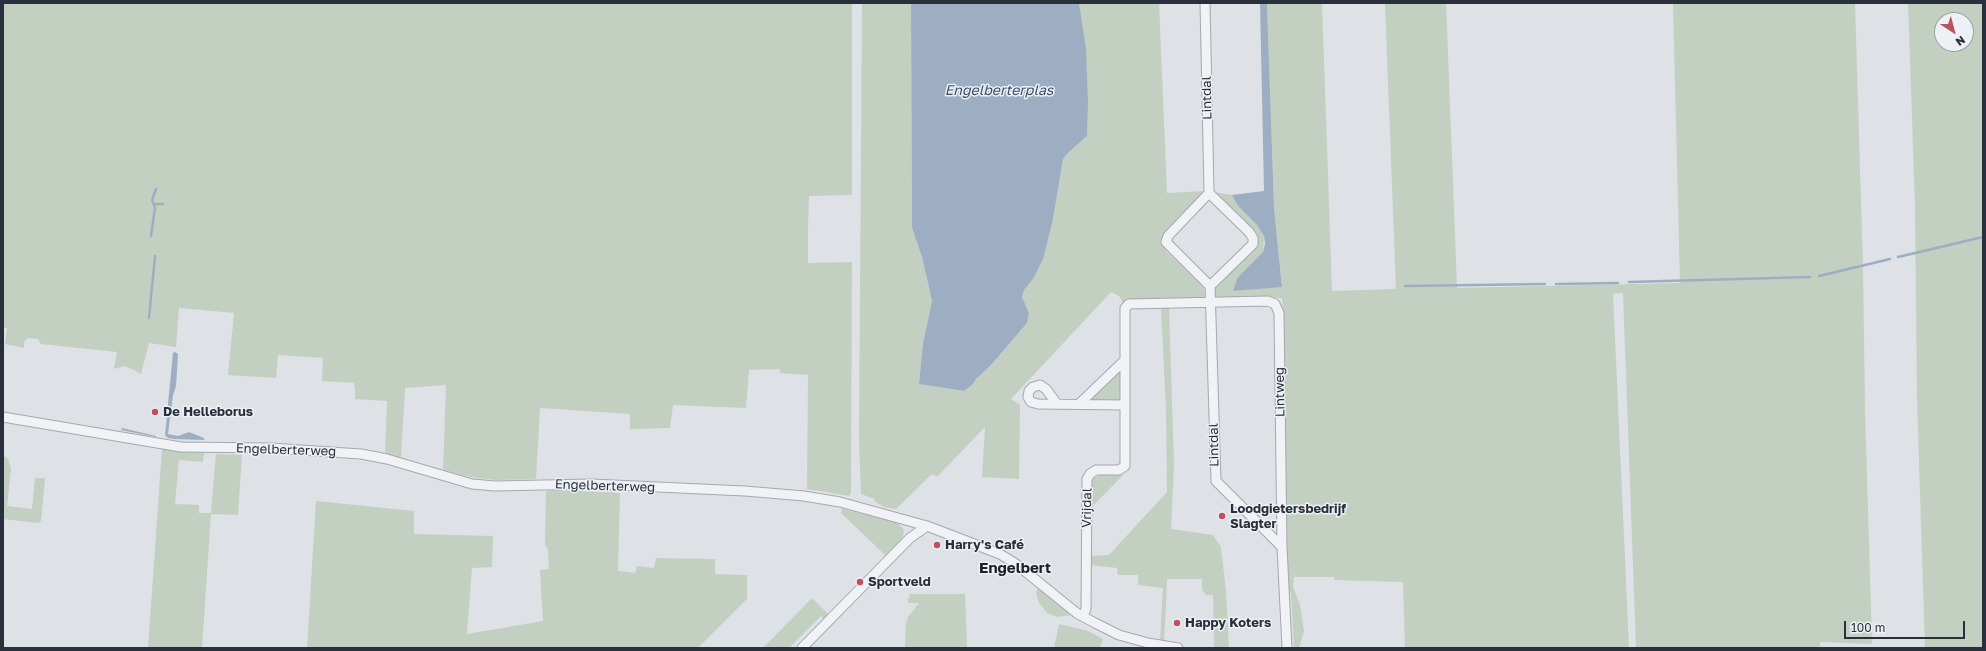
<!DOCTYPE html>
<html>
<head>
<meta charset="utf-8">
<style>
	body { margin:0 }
	#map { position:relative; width:1986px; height:651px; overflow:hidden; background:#dee1e6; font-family:"Golos Text",sans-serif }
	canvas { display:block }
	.frame { position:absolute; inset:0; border:4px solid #292f3b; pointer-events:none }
	.north { position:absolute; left:1934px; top:12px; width:40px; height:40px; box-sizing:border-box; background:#edf0f4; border:1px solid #9fa3aa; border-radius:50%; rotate:144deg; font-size:11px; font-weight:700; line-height:16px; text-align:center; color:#292f3b }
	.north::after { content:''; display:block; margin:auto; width:14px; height:18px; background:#bd515e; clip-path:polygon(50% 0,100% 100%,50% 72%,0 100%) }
	.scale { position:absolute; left:1844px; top:621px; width:121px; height:18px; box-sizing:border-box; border:2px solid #292f3b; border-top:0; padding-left:5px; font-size:12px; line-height:14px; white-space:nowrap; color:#292f3b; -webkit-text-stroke:3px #edf0f4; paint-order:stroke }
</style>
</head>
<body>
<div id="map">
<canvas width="1986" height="651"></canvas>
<div class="frame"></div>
<div class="north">N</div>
<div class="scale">100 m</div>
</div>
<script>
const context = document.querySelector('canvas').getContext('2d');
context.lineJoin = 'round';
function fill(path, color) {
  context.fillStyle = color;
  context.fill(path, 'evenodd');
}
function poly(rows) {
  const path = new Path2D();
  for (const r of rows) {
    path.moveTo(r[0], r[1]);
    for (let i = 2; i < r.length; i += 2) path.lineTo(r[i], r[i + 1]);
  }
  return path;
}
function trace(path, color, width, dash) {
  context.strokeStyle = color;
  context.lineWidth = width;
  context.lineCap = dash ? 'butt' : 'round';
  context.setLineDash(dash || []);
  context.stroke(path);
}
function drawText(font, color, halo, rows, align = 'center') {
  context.font = font + ' "Golos Text",sans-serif';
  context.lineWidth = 3;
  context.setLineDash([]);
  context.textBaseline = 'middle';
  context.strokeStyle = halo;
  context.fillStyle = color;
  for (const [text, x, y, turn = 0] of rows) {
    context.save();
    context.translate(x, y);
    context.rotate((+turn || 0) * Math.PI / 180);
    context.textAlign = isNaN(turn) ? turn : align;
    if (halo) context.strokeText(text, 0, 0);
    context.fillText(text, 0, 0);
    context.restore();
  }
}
fill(poly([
	[3,3,852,3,852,195,809,196,808,227,808,263,852,262,851,493,849,496,807,489,808,375,780,373,780,369,749,370,746,408,673,405,670,428,630,429,630,414,540,408,536,479,496,480,470,477,443,470,446,385,405,388,401,458,385,455,387,401,355,399,355,388,354,383,322,381,323,358,278,355,276,378,228,375,234,313,179,308,176,347,149,343,141,374,132,369,124,366,114,369,117,352,41,344,38,339,28,338,24,342,24,348,5,344,7,328,3,327],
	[862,3,911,3,912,228,922,257,932,301,923,343,919,384,963,391,973,384,976,379,991,365,1027,323,1029,313,1022,297,1024,290,1033,279,1053,219,1063,159,1068,153,1087,136,1087,69,1079,3,1159,3,1167,193,1205,191,1163,235,1162,240,1166,251,1202,285,1205,293,1203,300,1123,303,1119,296,1111,292,1011,399,1020,405,1019,479,982,477,985,427,937,477,932,474,896,509,884,507,874,501,875,499,861,494,859,438],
	[1267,3,1322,3,1332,291,1396,289,1385,3,1446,3,1457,288,1680,283,1673,3,1855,3,1863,267,1865,410,1872,644,1820,642,1820,648,1636,648,1623,293,1613,294,1629,648,1405,648,1403,582,1335,580,1334,577,1294,577,1293,587,1300,605,1304,631,1299,648,1294,648,1291,594,1288,588,1284,535,1284,385,1286,376,1282,298,1219,299,1214,295,1215,289,1255,246,1212,192,1232,195,1238,206,1257,225,1264,236,1263,252,1238,277,1282,284,1274,208],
	[1908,3,1983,3,1983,648,1925,648,1917,399,1915,205],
	[1942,20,1966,20,1966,44,1942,44],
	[1161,307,1169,307,1174,465,1171,529,1213,535,1221,547,1226,591,1229,648,1214,648,1213,595,1206,595,1202,590,1202,579,1167,579,1164,643,1160,642,1163,588,1138,585,1138,575,1118,575,1117,568,1090,565,1090,556,1109,555,1167,492,1166,410],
	[1122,369,1122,402,1090,400],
	[162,449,204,453,203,462,179,460,175,504,199,505,199,513,211,513,216,454,242,455,238,515,211,514,202,648,148,648],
	[3,456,8,459,11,469,7,506,32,509,35,478,45,478,41,521,38,523,3,519,4,474],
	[1100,475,1123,475,1089,510,1090,483,1092,479],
	[558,490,620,493,618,571,635,573,637,566,654,568,656,558,715,559,715,574,747,575,747,599,698,648,307,648,316,501,414,511,414,534,493,536,492,567,472,568,467,634,543,621,540,570,549,569,548,549,545,545,546,491],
	[842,509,897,522,904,530,903,537,887,556,885,555,841,513],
	[1038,588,1071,613,1070,615,1058,617,1047,613,1039,603,1036,593],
	[909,594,965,594,967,648,905,648,906,624,908,617,919,603,908,603,908,598,910,598],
	[812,598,829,615,825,620,821,616,789,648,763,648],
	[1059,624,1088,631,1103,639,1100,648,1054,648]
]), '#c3cfc0');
fill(poly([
	[911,3,1079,3,1086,49,1088,102,1087,136,1068,153,1063,159,1053,219,1043,259,1033,279,1024,290,1022,297,1029,313,1027,323,991,365,976,379,973,384,964,391,919,384,923,343,932,301,922,257,912,228],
	[1260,3,1267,3,1274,208,1282,287,1233,291,1238,277,1263,252,1265,244,1264,236,1257,225,1238,206,1232,195,1264,191],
	[175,352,178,354,176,386,173,395,168,434,178,436,189,432,204,438,204,440,174,439,168,438,165,435,173,353],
	[122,428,156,436,156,437,121,430]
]), '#9daec2');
trace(poly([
	[155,204,163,204],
	[151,236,155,208,152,200,156,189],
	[1898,257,1983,237],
	[1819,276,1890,259],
	[1629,282,1810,277],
	[1556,284,1618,283],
	[1405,286,1545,284],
	[149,318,155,256]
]), '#9daec2', 2.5);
const minor = poly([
	[1205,3,1209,193,1168,236,1166,242,1210,286,1216,481,1282,547,1287,648],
	[1209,193,1249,232,1253,238,1253,244,1210,286],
	[1057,404,1046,389,1040,385,1033,387,1029,391,1028,397,1031,402,1038,404,1125,405],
	[1079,404,1125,360],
	[3,417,181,447,271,448,361,454,387,459,472,484,495,486,592,484,745,491,804,496,840,502,927,526,1000,554,1016,564,1078,614,1095,623,1119,635,1148,643,1178,648],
	[1083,616,1086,609,1087,479,1090,474,1096,470,1119,470,1125,466,1125,308,1129,304,1268,301,1275,304,1279,313,1282,547],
	[802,648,910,538,927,526]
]);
trace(minor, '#a4a8af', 11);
trace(minor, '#f0f2f5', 9);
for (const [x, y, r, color] of [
	[155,412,4,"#bd515e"],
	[1222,516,4,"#bd515e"],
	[937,545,4,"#bd515e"],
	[860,582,4,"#bd515e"],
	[1177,623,4,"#bd515e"]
]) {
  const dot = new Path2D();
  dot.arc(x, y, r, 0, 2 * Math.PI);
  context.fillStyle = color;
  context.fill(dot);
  trace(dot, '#edf0f4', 1.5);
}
drawText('13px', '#292f3b', '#edf0f4', [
	["Lintdal",1207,98,-91],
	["Lintweg",1280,392,-91],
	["Lintdal",1214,445,-91],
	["Engelberterweg",286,450,2],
	["Engelberterweg",605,486,2],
	["Vrijdal",1087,508,-89]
]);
drawText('bold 13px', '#292f3b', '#edf0f4', [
	["De Helleborus",163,412],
	["Loodgietersbedrijf",1230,509],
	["Slagter",1230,524],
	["Harry's Café",945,545],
	["Sportveld",868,582],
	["Happy Koters",1185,623]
], 'left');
drawText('italic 14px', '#384d6a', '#edf0f4', [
	["Engelberterplas",999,91]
]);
drawText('bold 15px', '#1b202c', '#edf0f4', [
	["Engelbert",1015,568]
]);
</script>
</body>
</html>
